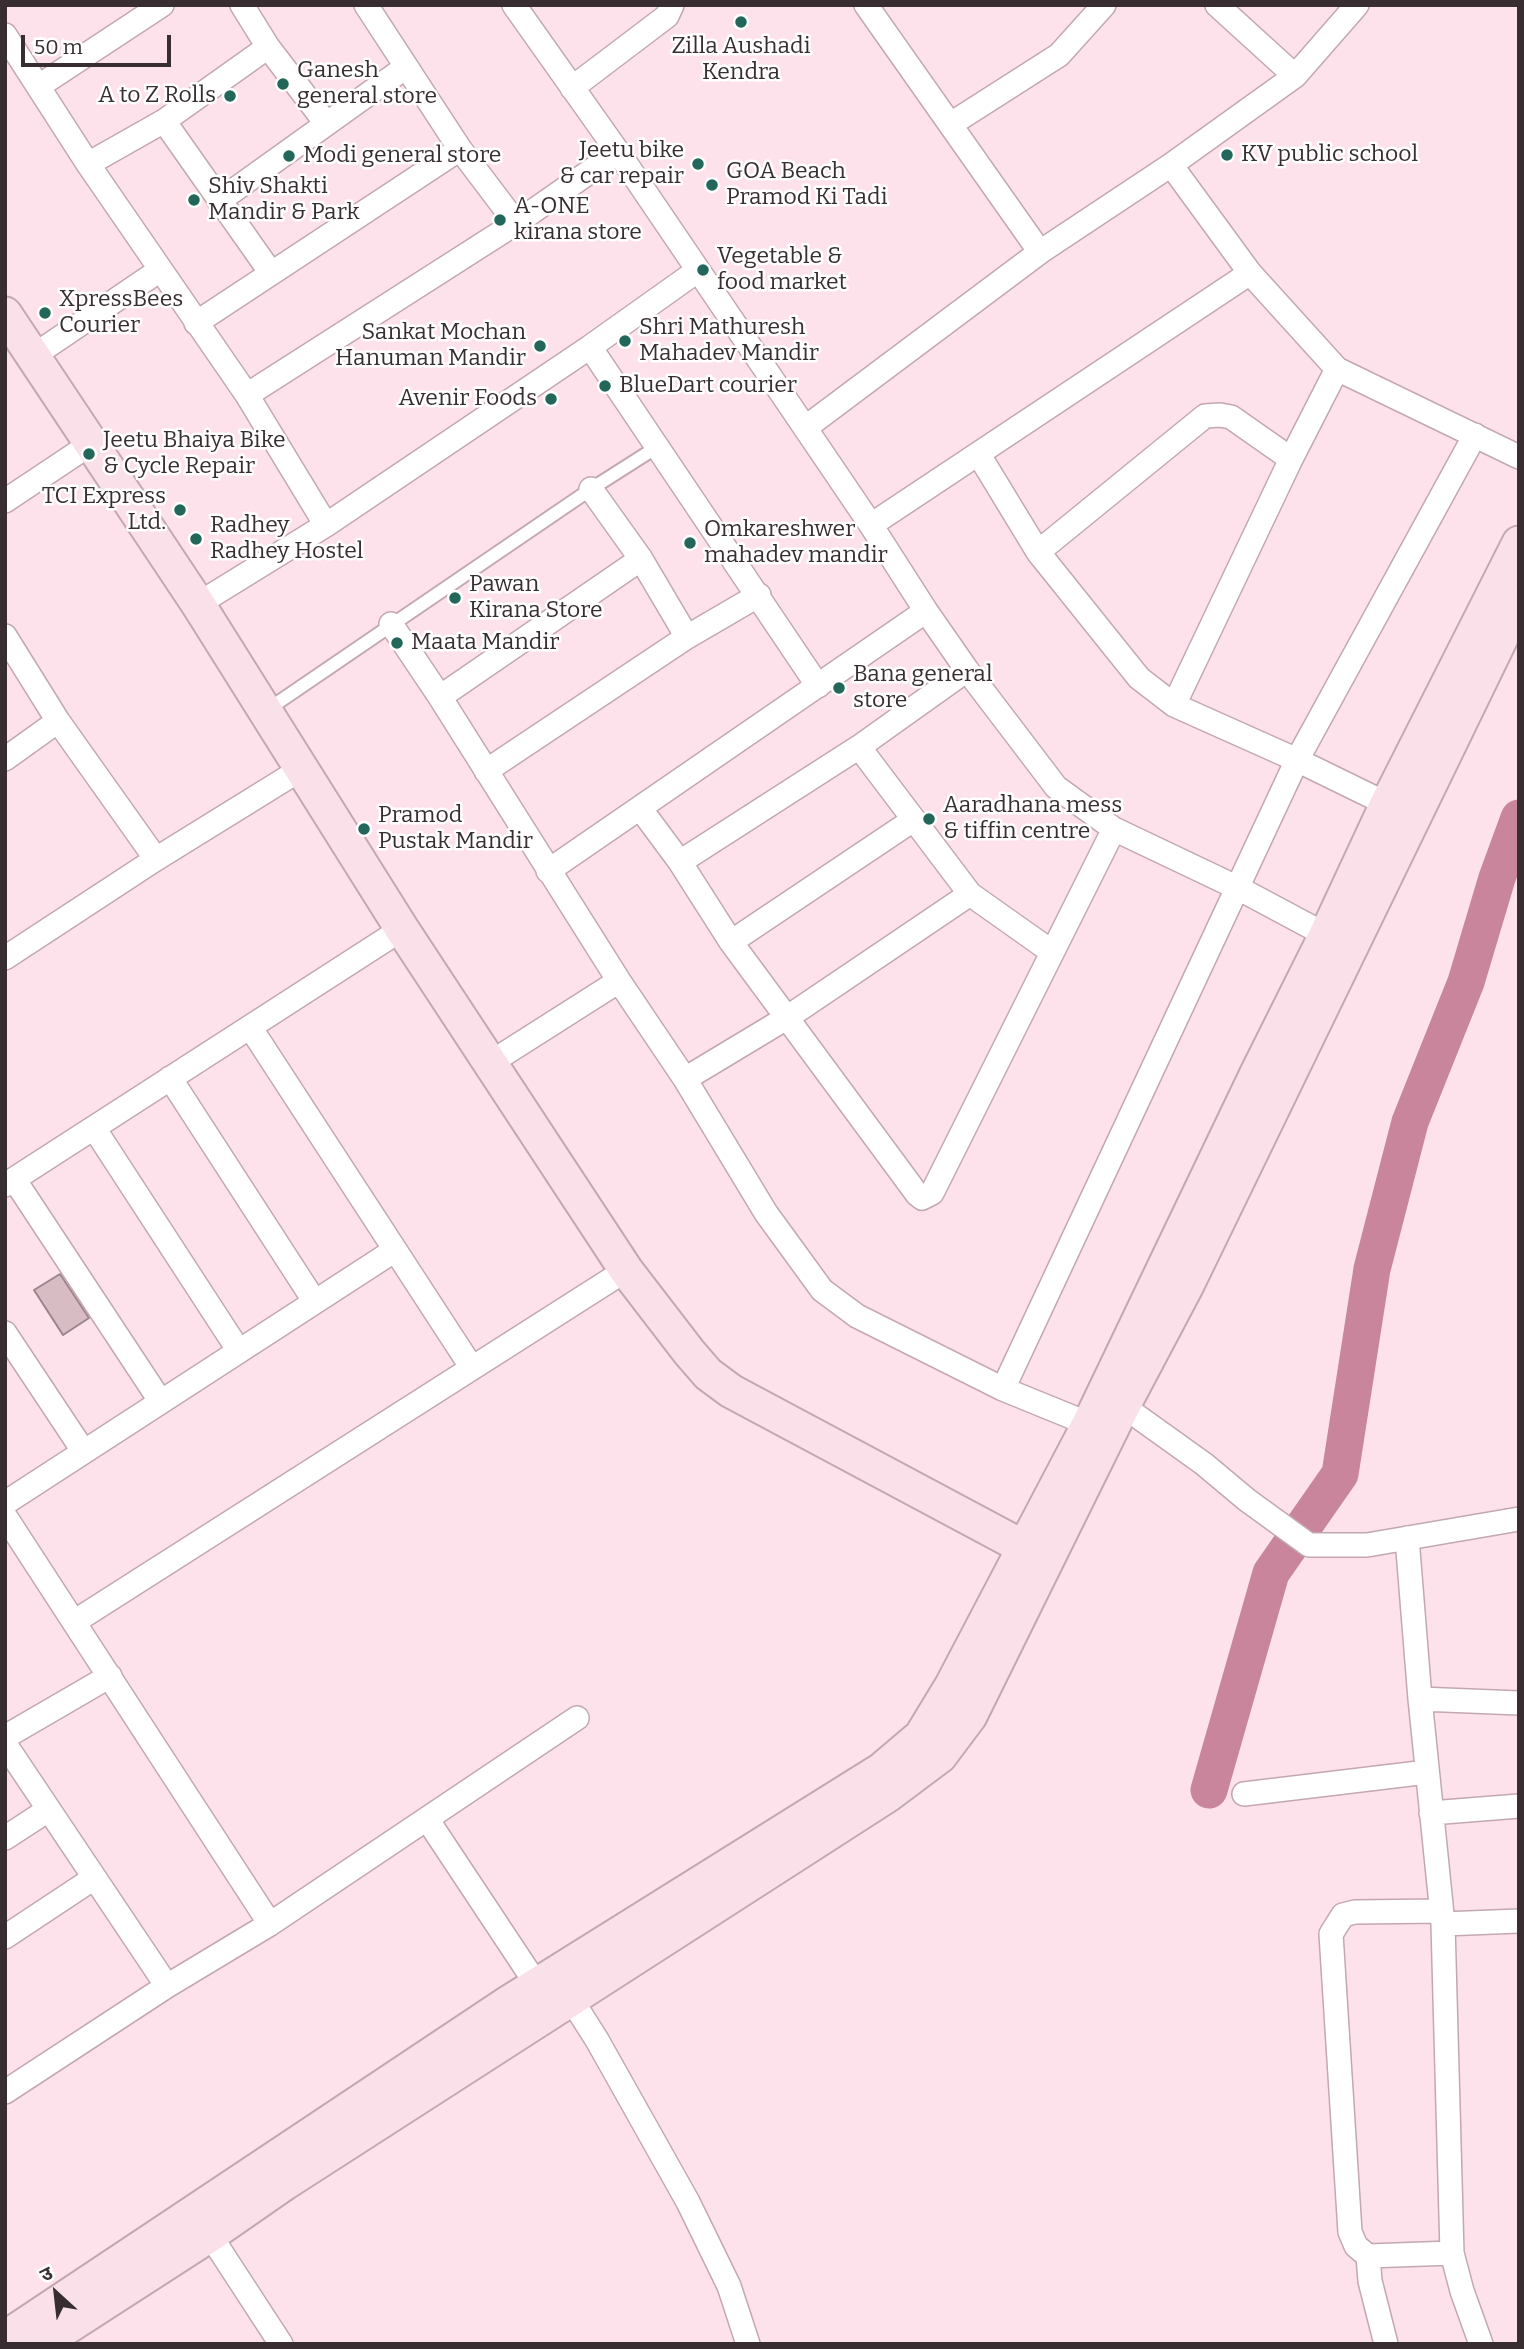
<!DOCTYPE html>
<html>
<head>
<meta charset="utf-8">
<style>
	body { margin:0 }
	#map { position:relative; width:1524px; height:2349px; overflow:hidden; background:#fee2eb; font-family:Bitter,"Noto Sans Devanagari",serif }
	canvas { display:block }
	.frame { position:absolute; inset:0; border:7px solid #382e31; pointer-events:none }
	.north { position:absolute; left:21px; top:2258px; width:70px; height:70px; -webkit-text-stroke:5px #fff; paint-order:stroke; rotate:333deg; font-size:19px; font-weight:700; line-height:28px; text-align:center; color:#382e31 }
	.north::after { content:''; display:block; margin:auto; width:24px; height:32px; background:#382e31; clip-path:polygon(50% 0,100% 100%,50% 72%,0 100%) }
	.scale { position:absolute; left:21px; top:35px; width:150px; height:32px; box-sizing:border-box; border:4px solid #382e31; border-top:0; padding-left:9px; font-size:21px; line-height:24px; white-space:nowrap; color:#382e31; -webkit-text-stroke:5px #fff; paint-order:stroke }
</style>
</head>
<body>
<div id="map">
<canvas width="1524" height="2349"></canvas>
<div class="frame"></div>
<div class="north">उ</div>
<div class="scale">50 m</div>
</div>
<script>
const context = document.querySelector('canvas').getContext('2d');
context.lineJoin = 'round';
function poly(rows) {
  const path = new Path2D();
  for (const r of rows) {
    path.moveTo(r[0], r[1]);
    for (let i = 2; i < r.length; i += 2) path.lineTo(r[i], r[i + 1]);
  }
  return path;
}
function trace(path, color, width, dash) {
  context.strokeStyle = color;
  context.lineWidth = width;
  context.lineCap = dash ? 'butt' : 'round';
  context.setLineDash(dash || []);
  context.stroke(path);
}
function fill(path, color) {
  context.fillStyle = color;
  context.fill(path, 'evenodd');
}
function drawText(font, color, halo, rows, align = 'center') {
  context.font = font + ' Bitter,serif';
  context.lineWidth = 5;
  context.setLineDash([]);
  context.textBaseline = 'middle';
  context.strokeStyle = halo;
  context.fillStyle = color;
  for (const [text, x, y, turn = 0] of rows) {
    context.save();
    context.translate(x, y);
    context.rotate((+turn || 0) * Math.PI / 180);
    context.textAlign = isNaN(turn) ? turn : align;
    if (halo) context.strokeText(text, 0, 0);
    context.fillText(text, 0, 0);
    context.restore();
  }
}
trace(poly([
	[1209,1790,1271,1573,1340,1474,1372,1269,1410,1122,1466,982,1497,878,1519,818]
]), '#c8859c', 37);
const building = poly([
	[60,1274,89,1318,63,1335,34,1290,60,1274]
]);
fill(building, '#d7bcc4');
trace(building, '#9d848c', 2);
const lane = poly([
	[267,710,591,489,657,447]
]);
const street = poly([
	[242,5,268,47,326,123],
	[366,5,460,149,516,223],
	[514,5,618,152,871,525,926,611,967,670,1056,787,1114,829,1238,888,1326,935,1340,938],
	[866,5,1040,252],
	[1217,5,1295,76],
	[5,35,88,164,247,395,326,525],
	[39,86,162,5],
	[572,88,667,16,672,5],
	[164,121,271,273],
	[951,124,1059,55,1104,5],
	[88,164,164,121,268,47],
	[1171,165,1250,273,1337,369,1519,457],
	[219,201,406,67],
	[196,323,460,149],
	[590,347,818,686],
	[33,356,160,270],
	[247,395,516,223,618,152],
	[805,428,1040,252,1171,165,1295,76,1357,5],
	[979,455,1038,552,1139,678,1174,705,1297,760,1387,804],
	[591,489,641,559,687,637],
	[5,501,92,443],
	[871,525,1250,273],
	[1038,552,1205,416,1220,415,1231,417,1291,459],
	[198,604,326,525,590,347,697,271],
	[391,624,440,697,619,981,685,1079,766,1213,822,1290,857,1316,1003,1389,1089,1424],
	[5,636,58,721,156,859],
	[440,697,641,559],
	[1174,705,1291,459,1337,369],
	[859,747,970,894,1052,952],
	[5,759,58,721],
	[486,771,687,637,759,595],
	[640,808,680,862,731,942,917,1194,922,1198,932,1193,1114,829],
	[680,862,859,747,967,670],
	[548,871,926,611],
	[731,942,913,820],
	[5,958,156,859,303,768],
	[250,1027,472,1368],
	[490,1063,619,981],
	[170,1078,315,1302],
	[685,1079,788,1017,970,894],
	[94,1128,239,1351],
	[14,1179,161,1402],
	[5,1185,402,929],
	[5,1333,84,1452],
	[1003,1389,1297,760,1475,435],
	[1123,1406,1204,1464,1247,1500,1309,1545,1367,1545,1519,1519],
	[5,1503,395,1250],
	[5,1516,270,1924],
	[1407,1538,1420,1699,1443,1924,1452,2253,1462,2291,1481,2344],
	[74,1622,626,1270],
	[1420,1699,1519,1703],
	[5,1737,110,1676],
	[5,1744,167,1986],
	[1244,1794,1427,1772],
	[1431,1813,1519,1806],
	[427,1819,537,1985],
	[5,1838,48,1810],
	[1441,1911,1355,1912,1343,1915,1331,1934,1350,2232,1356,2246,1368,2256,1452,2253],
	[1443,1924,1519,1921],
	[5,1937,94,1878],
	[571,1999,597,2040,688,2202,729,2286,748,2344],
	[5,2092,167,1986,270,1924,577,1718],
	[210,2235,281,2344],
	[1368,2256,1370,2281,1386,2344]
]);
const secondary = poly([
	[5,314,198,604,402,929,626,1270,689,1352,708,1374,731,1391,1023,1547,1044,1552],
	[5,2338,508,2003,881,1770,921,1736,952,1685,1089,1424,1258,1071,1326,935,1387,804,1519,543],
	[41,2344,210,2235,285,2183,888,1795,940,1756,970,1716,1123,1406,1187,1285,1519,601]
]);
trace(lane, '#c3a8b0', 16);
trace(street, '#c3a8b0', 26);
trace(secondary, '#c3a8b0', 37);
trace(lane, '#fff', 12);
trace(street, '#fff', 23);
trace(secondary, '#fae0e9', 33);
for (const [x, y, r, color] of [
	[741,22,7,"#22675a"],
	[283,84,7,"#22675a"],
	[230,96,7,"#22675a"],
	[1227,155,7,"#22675a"],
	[289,156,7,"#22675a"],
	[698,164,7,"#22675a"],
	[712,185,7,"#22675a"],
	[194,200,7,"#22675a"],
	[500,220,7,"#22675a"],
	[703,270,7,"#22675a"],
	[45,313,7,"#22675a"],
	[625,341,7,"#22675a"],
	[540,346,7,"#22675a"],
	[605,386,7,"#22675a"],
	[551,399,7,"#22675a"],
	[89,454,7,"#22675a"],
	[180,510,7,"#22675a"],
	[196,539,7,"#22675a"],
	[690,543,7,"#22675a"],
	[455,598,7,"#22675a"],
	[397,643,7,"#22675a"],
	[839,688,7,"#22675a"],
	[929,819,7,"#22675a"],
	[364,829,7,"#22675a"]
]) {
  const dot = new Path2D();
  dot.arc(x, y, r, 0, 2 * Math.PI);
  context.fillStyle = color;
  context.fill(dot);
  trace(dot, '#fff', 2.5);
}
drawText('23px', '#382e31', '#fff', [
	["Zilla Aushadi",741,47,"center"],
	["Kendra",741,73,"center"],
	["Ganesh",297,71],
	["general store",297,97],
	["A to Z Rolls",216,96,"right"],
	["Jeetu bike",684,151,"right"],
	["& car repair",684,177,"right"],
	["KV public school",1241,155],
	["Modi general store",303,156],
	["GOA Beach",726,172],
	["Pramod Ki Tadi",726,198],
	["Shiv Shakti",208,187],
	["Mandir & Park",208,213],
	["A-ONE",514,207],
	["kirana store",514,233],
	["Vegetable &",717,257],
	["food market",717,283],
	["XpressBees",59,300],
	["Courier",59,326],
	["Shri Mathuresh",639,328],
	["Mahadev Mandir",639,354],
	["Sankat Mochan",526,333,"right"],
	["Hanuman Mandir",526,359,"right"],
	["BlueDart courier",619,386],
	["Avenir Foods",537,399,"right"],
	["Jeetu Bhaiya Bike",103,441],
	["& Cycle Repair",103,467],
	["TCI Express",166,497,"right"],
	["Ltd.",166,523,"right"],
	["Radhey",210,526],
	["Radhey Hostel",210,552],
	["Omkareshwer",704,530],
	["mahadev mandir",704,556],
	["Pawan",469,585],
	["Kirana Store",469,611],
	["Maata Mandir",411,643],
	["Bana general",853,675],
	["store",853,701],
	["Aaradhana mess",943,806],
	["& tiffin centre",943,832],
	["Pramod",378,816],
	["Pustak Mandir",378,842]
], 'left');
</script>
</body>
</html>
